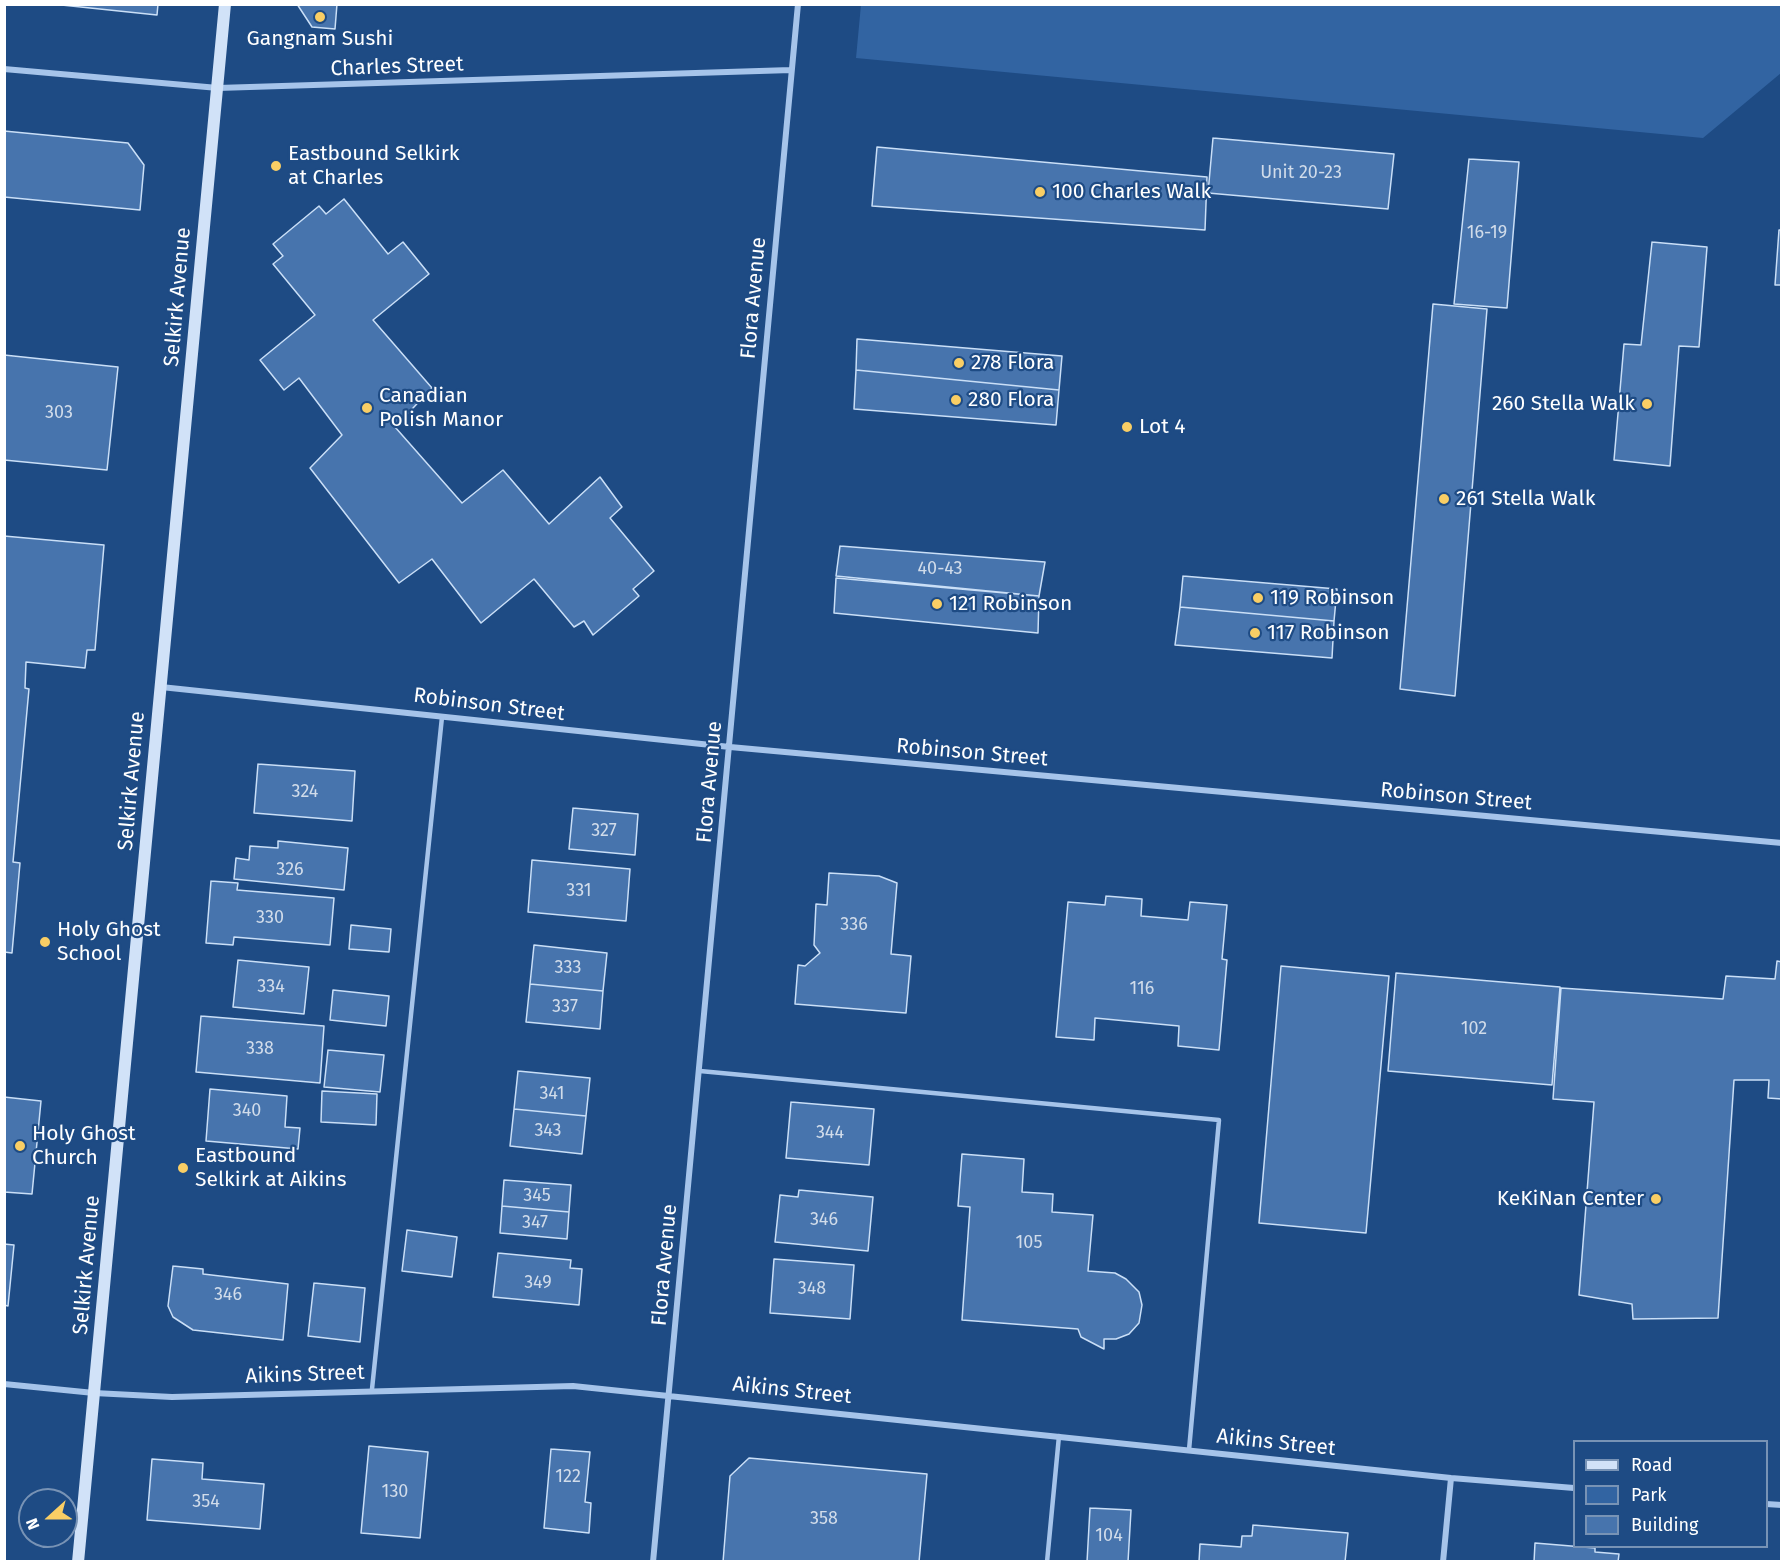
<!DOCTYPE html>
<html>
<head>
<meta charset="utf-8">
<style>
	body { margin:0 }
	#map { position:relative; width:1786px; height:1566px; overflow:hidden; background:#1e4b84; font-family:"Fira Sans",sans-serif }
	canvas { display:block }
	.frame { position:absolute; inset:0; border:6px solid #fff; pointer-events:none }
	.legend { position:absolute; left:1573px; top:1440px; width:195px; height:108px; box-sizing:border-box; background:#1e4b84; border:2px solid #7893b5; margin:0; padding:8px 10px; list-style:none; font-size:18px; color:#fff }
	.legend li { display:flex; align-items:center; gap:12px; height:30px }
	.legend b { width:30px; border:2px solid #7893b5 }
	.north { position:absolute; left:18px; top:1488px; width:60px; height:60px; box-sizing:border-box; background:#1e4b84; border:2px solid #7893b5; border-radius:50%; rotate:249deg; font-size:16px; font-weight:700; line-height:24px; text-align:center; color:#fff }
	.north::after { content:''; display:block; margin:auto; width:21px; height:27px; background:#f9ce65; clip-path:polygon(50% 0,100% 100%,50% 72%,0 100%) }
</style>
</head>
<body>
<div id="map">
<canvas width="1786" height="1566"></canvas>
<div class="frame"></div>
<ul class="legend">
<li><b style="height:8px;background:#d1e2f8"></b>Road</li>
<li><b style="height:16px;background:#3264a2"></b>Park</li>
<li><b style="height:16px;background:#4774ad"></b>Building</li>
</ul>
<div class="north">N</div>
</div>
<script>
const context = document.querySelector('canvas').getContext('2d');
context.lineJoin = 'round';
function fill(path, color) {
  context.fillStyle = color;
  context.fill(path, 'evenodd');
}
function poly(rows) {
  const path = new Path2D();
  for (const r of rows) {
    path.moveTo(r[0], r[1]);
    for (let i = 2; i < r.length; i += 2) path.lineTo(r[i], r[i + 1]);
  }
  return path;
}
function trace(path, color, width, dash) {
  context.strokeStyle = color;
  context.lineWidth = width;
  context.lineCap = dash ? 'butt' : 'round';
  context.setLineDash(dash || []);
  context.stroke(path);
}
function drawText(font, color, halo, rows, align = 'center') {
  context.font = font + ' "Fira Sans",sans-serif';
  context.lineWidth = 4.5;
  context.setLineDash([]);
  context.textBaseline = 'middle';
  context.strokeStyle = halo;
  context.fillStyle = color;
  for (const [text, x, y, turn = 0] of rows) {
    context.save();
    context.translate(x, y);
    context.rotate((+turn || 0) * Math.PI / 180);
    context.textAlign = isNaN(turn) ? turn : align;
    if (halo) context.strokeText(text, 0, 0);
    context.fillText(text, 0, 0);
    context.restore();
  }
}
fill(poly([
	[861,5,1781,5,1781,73,1703,138,856,58]
]), '#3264a2');
const building = poly([
	[52,4,158,4,157,15,52,4],
	[297,4,337,4,335,29,312,27,297,4],
	[4,131,128,143,144,165,140,210,4,197,4,131],
	[1213,138,1394,154,1388,209,1208,193,1213,138],
	[877,147,1207,177,1205,230,872,206,877,147],
	[1469,159,1519,162,1507,308,1454,304,1469,159],
	[344,199,388,254,403,242,429,274,373,320,432,388,395,427,462,503,503,470,549,524,600,477,622,507,610,518,654,571,633,589,639,596,593,635,584,621,574,627,534,579,481,623,432,559,399,583,310,468,342,435,299,378,284,390,260,360,315,315,273,264,283,256,273,244,319,206,326,214,344,199],
	[1779,230,1782,230,1782,285,1775,285,1779,230],
	[1652,242,1707,247,1699,347,1679,346,1670,466,1614,460,1624,344,1641,345,1652,242],
	[1433,304,1487,309,1455,696,1400,689,1433,304],
	[857,339,1062,356,1059,390,856,370,857,339],
	[4,355,118,367,107,470,4,460,4,355],
	[856,370,1059,390,1056,425,854,409,856,370],
	[4,536,104,545,95,650,87,650,85,668,26,662,25,688,29,689,13,862,20,863,12,953,4,952,4,536],
	[840,546,1045,562,1039,596,836,576,840,546],
	[1183,576,1337,589,1334,621,1180,607,1183,576],
	[836,578,1039,596,1038,633,834,613,836,578],
	[1180,607,1334,621,1332,658,1175,645,1180,607],
	[258,764,355,771,352,821,254,813,258,764],
	[573,808,638,814,635,855,569,849,573,808],
	[278,841,348,848,344,890,234,879,236,858,249,860,250,846,278,848,278,841],
	[532,860,630,869,626,921,528,912,532,860],
	[829,873,879,876,897,883,891,954,911,956,906,1013,795,1004,798,965,805,966,820,953,814,945,816,904,827,905,829,873],
	[211,881,238,883,237,890,334,898,330,945,234,937,233,945,206,943,211,881],
	[1106,896,1142,899,1141,916,1188,920,1190,902,1227,905,1222,959,1227,960,1219,1050,1178,1046,1179,1026,1095,1018,1094,1040,1056,1037,1068,902,1105,905,1106,896],
	[351,925,391,929,389,952,349,949,351,925],
	[534,945,607,953,603,991,530,984,534,945],
	[238,960,309,967,304,1014,233,1007,238,960],
	[1777,961,1782,962,1782,1099,1768,1098,1769,1080,1734,1080,1718,1318,1633,1319,1632,1304,1579,1295,1594,1102,1553,1099,1561,988,1723,999,1726,976,1775,979,1777,961],
	[1281,966,1389,976,1366,1233,1259,1223,1281,966],
	[1396,973,1560,987,1552,1085,1388,1071,1396,973],
	[530,984,603,991,600,1029,526,1022,530,984],
	[333,990,389,996,386,1026,330,1020,333,990],
	[201,1016,324,1026,320,1083,196,1072,201,1016],
	[328,1050,384,1055,380,1092,324,1087,328,1050],
	[518,1071,590,1078,586,1116,514,1109,518,1071],
	[210,1089,287,1096,285,1127,300,1128,298,1149,206,1141,210,1089],
	[322,1091,377,1094,376,1125,321,1122,322,1091],
	[4,1097,41,1101,32,1194,4,1192,4,1097],
	[791,1102,874,1109,869,1165,786,1158,791,1102],
	[514,1109,586,1116,582,1154,510,1146,514,1109],
	[962,1154,1024,1159,1022,1192,1053,1194,1052,1212,1093,1215,1088,1271,1115,1273,1126,1279,1139,1292,1142,1305,1139,1323,1129,1334,1116,1339,1104,1339,1104,1349,1081,1337,1078,1329,962,1320,970,1207,958,1206,962,1154],
	[504,1180,571,1185,569,1212,502,1206,504,1180],
	[799,1190,873,1197,868,1251,775,1242,780,1195,798,1197,799,1190],
	[502,1206,569,1212,567,1239,500,1233,502,1206],
	[407,1230,457,1237,452,1277,402,1271,407,1230],
	[4,1244,14,1245,8,1306,4,1305,4,1244],
	[498,1253,571,1260,570,1268,582,1269,579,1305,493,1297,498,1253],
	[774,1259,854,1265,850,1319,770,1313,774,1259],
	[173,1266,203,1269,203,1274,288,1284,283,1340,193,1330,173,1317,168,1306,173,1266],
	[314,1283,365,1288,360,1342,308,1336,314,1283],
	[369,1446,428,1452,420,1538,361,1533,369,1446],
	[551,1449,590,1452,585,1502,591,1503,589,1533,544,1528,551,1449],
	[749,1458,927,1474,919,1562,723,1562,730,1476,749,1458],
	[152,1459,203,1463,202,1479,264,1484,260,1529,147,1520,152,1459],
	[1090,1508,1131,1510,1128,1562,1087,1562,1090,1508],
	[1253,1525,1348,1533,1345,1562,1199,1562,1200,1544,1241,1547,1242,1536,1252,1536,1253,1525],
	[1535,1543,1595,1548,1595,1552,1619,1554,1618,1562,1534,1562,1535,1543]
]);
fill(building, '#4774ad');
trace(building, '#cadff7', 1.5);
trace(poly([
	[700,1071,1219,1120,1189,1450],
	[372,1389,442,717],
	[1047,1562,1059,1436]
]), '#a6c4ea', 4.5);
trace(poly([
	[4,69,218,88,791,70],
	[161,687,730,747,1782,843],
	[4,1384,94,1393,172,1397,573,1386,1451,1478,1574,1488],
	[1766,1504,1782,1505],
	[653,1562,798,4],
	[1443,1562,1451,1478]
]), '#a6c4ea', 6);
trace(poly([
	[78,1562,225,4]
]), '#d1e2f8', 12);
for (const [x, y, r, color] of [
	[320,17,6,"#f9ce65"],
	[276,166,6,"#f9ce65"],
	[1040,192,6,"#f9ce65"],
	[959,363,6,"#f9ce65"],
	[956,400,6,"#f9ce65"],
	[1647,404,6,"#f9ce65"],
	[367,408,6,"#f9ce65"],
	[1127,427,6,"#f9ce65"],
	[1444,499,6,"#f9ce65"],
	[1258,598,6,"#f9ce65"],
	[937,604,6,"#f9ce65"],
	[1255,633,6,"#f9ce65"],
	[45,942,6,"#f9ce65"],
	[20,1146,6,"#f9ce65"],
	[183,1168,6,"#f9ce65"],
	[1656,1199,6,"#f9ce65"]
]) {
  const dot = new Path2D();
  dot.arc(x, y, r, 0, 2 * Math.PI);
  context.fillStyle = color;
  context.fill(dot);
  trace(dot, '#1e4b84', 2);
}
drawText('18px', '#d1dcea', null, [
	["Unit 20-23",1301,173],
	["16-19",1487,233],
	["303",59,413],
	["40-43",940,569],
	["324",305,792],
	["327",604,831],
	["326",290,870],
	["331",579,891],
	["330",270,918],
	["336",854,925],
	["333",568,968],
	["334",271,987],
	["116",1142,989],
	["337",565,1007],
	["102",1474,1029],
	["338",260,1049],
	["341",552,1094],
	["340",247,1111],
	["343",548,1131],
	["344",830,1133],
	["345",537,1196],
	["346",824,1220],
	["347",535,1223],
	["105",1029,1243],
	["349",538,1283],
	["348",812,1289],
	["346",228,1295],
	["122",568,1477],
	["130",395,1492],
	["354",206,1502],
	["358",824,1519],
	["104",1109,1536]
]);
drawText('21px', '#fff', '#1e4b84', [
	["Gangnam Sushi",320,39,"center"],
	["Eastbound Selkirk",288,154],
	["at Charles",288,178],
	["100 Charles Walk",1052,192],
	["278 Flora",971,363],
	["Canadian",379,396],
	["Polish Manor",379,420],
	["280 Flora",968,400],
	["260 Stella Walk",1635,404,"right"],
	["Lot 4",1139,427],
	["261 Stella Walk",1456,499],
	["119 Robinson",1270,598],
	["121 Robinson",949,604],
	["117 Robinson",1267,633],
	["Holy Ghost",57,930],
	["School",57,954],
	["Holy Ghost",32,1134],
	["Church",32,1158],
	["Eastbound",195,1156],
	["Selkirk at Aikins",195,1180],
	["KeKiNan Center",1644,1199,"right"]
], 'left');
drawText('21px', '#fff', '#1e4b84', [
	["Charles Street",397,67,-2],
	["Selkirk Avenue",178,297,-85],
	["Flora Avenue",754,298,-85],
	["Robinson Street",489,705,7],
	["Robinson Street",972,753,5],
	["Selkirk Avenue",132,781,-85],
	["Flora Avenue",710,782,-85],
	["Robinson Street",1456,797,5],
	["Selkirk Avenue",87,1265,-85],
	["Flora Avenue",665,1265,-85],
	["Aikins Street",305,1375,-2],
	["Aikins Street",792,1391,6],
	["Aikins Street",1276,1443,6]
]);
</script>
</body>
</html>
